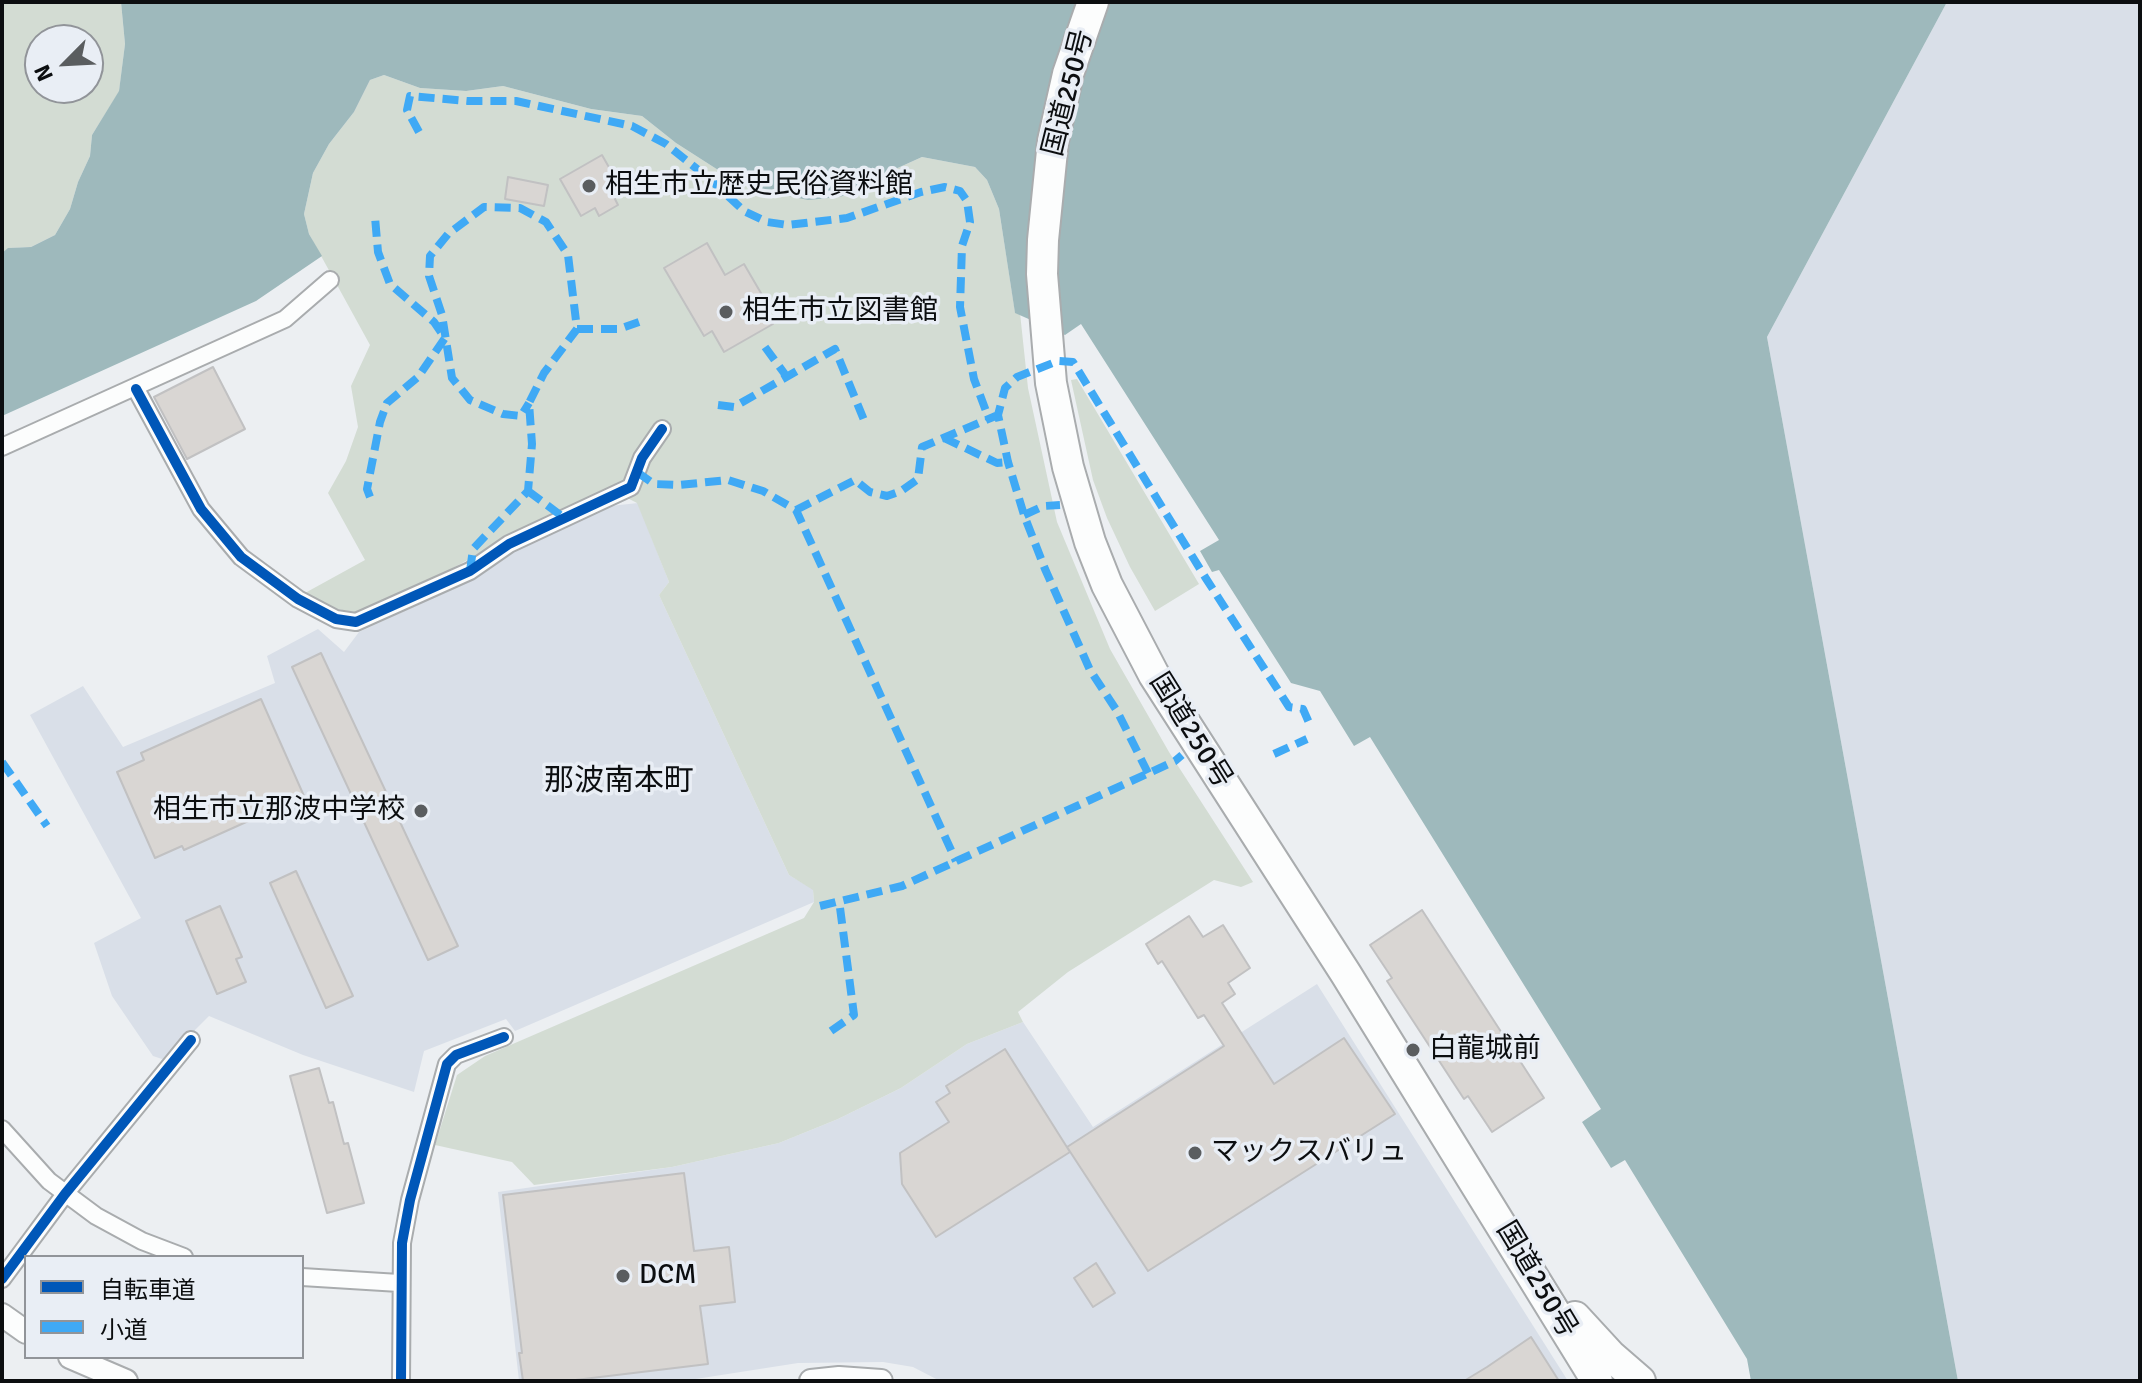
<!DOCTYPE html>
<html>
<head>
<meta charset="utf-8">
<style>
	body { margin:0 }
	#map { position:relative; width:2142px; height:1383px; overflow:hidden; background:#eceff2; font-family:Signika,"Noto Sans JP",sans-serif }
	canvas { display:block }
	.frame { position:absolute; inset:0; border:4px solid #0c0e10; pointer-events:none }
	.legend { position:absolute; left:24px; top:1255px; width:280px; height:104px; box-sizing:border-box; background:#e9eef5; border:2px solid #919499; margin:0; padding:10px 14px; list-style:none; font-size:24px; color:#0c0e10 }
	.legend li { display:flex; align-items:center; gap:16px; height:40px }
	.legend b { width:40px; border:2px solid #919499 }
	.north { position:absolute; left:24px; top:24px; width:80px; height:80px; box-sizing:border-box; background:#e9eef5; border:2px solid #919499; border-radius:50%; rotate:246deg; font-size:22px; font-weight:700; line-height:32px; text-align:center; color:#0c0e10 }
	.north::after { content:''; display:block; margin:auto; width:28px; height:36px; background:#5a5d5f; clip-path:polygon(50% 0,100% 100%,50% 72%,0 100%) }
</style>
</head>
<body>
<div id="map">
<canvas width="2142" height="1383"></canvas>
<div class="frame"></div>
<ul class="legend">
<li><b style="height:10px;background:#0057b8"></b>自転車道</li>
<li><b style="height:10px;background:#3fa9f5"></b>小道</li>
</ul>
<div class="north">N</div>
</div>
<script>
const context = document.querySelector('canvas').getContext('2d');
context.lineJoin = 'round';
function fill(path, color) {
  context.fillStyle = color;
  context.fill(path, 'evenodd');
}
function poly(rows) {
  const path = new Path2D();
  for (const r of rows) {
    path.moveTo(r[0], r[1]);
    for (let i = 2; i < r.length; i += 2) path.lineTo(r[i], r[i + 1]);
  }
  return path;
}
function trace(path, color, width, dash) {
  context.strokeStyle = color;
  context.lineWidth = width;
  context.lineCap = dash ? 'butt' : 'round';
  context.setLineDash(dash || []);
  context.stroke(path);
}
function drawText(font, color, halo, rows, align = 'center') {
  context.font = font + ' Signika,"Noto Sans JP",sans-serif';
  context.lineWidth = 7;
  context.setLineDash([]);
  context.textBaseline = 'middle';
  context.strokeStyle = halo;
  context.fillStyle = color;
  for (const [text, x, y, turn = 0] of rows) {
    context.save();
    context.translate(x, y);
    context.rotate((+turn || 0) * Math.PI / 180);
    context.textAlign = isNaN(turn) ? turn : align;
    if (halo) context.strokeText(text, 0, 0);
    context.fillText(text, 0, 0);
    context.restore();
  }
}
fill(poly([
	[1947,2,2140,2,2140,1381,1958,1381,1767,337],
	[638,503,669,582,659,595,789,875,813,889,814,902,515,1031,506,1019,424,1051,414,1092,303,1055,209,1016,165,1060,153,1056,112,996,94,943,141,918,30,715,83,686,123,747,275,683,267,656,318,629,344,652,359,632,467,582,543,533,601,507],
	[1317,984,1568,1381,940,1381,913,1367,883,1362,798,1363,683,1381,519,1381,498,1192,672,1167,779,1143,838,1119,901,1088,967,1044,1023,1022,1093,1127]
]), '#d9dfe8');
fill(poly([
	[2,2,121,2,125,44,119,92,92,135,90,156,78,182,70,209,55,235,31,247,9,248,2,253],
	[40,40,88,40,88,88,40,88],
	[384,75,420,88,466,91,503,86,591,109,642,116,676,143,729,177,865,190,891,171,922,157,975,167,987,180,999,209,1015,312,1020,313,1028,388,1057,522,1110,649,1169,752,1253,882,1241,887,1214,880,1068,972,1018,1012,1023,1022,967,1044,901,1088,838,1119,779,1143,672,1167,534,1185,512,1162,435,1145,457,1075,485,1056,804,918,814,902,813,890,789,875,659,595,669,582,637,503,608,488,555,512,453,568,358,613,332,608,305,593,365,560,328,493,346,461,358,427,351,386,370,345,309,234,304,214,313,173,329,144,354,112,370,80],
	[1077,379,1199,584,1155,611,1130,567,1107,518,1093,480,1071,380]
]), '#d3dcd3');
fill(poly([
	[121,2,1947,2,1767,337,1958,1381,1751,1381,1747,1359,1625,1160,1611,1168,1582,1122,1601,1109,1370,737,1354,746,1320,691,1291,683,1219,570,1212,572,1200,551,1219,540,1081,324,1065,335,1015,313,999,209,987,180,975,167,922,157,891,171,865,190,839,197,808,200,761,190,729,177,676,143,642,116,591,109,503,86,466,91,420,88,384,75,370,80,354,112,329,144,313,173,304,214,309,234,322,256,256,301,2,416,2,253,8,248,31,247,55,235,70,209,78,182,90,156,92,135,119,91,125,44]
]), '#9eb9bc');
const building = poly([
	[602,155,623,192,614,197,618,205,599,216,595,208,581,216,560,179,602,155],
	[508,177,548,185,544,206,505,199,508,177],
	[707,243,725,275,744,264,765,300,761,303,773,324,724,352,712,331,704,336,664,268,707,243],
	[213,367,245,429,187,459,154,397,213,367],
	[321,653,458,946,428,960,292,667,321,653],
	[261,699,304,796,184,850,182,846,155,858,117,772,144,760,141,753,261,699],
	[296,871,353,996,326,1008,270,883,296,871],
	[220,906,242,957,236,959,246,982,217,994,186,921,220,906],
	[1422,910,1544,1098,1492,1132,1468,1096,1464,1099,1387,981,1392,978,1370,945,1422,910],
	[1189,916,1203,937,1223,925,1250,968,1228,983,1235,994,1222,1003,1274,1084,1344,1038,1395,1114,1148,1271,1067,1147,1224,1046,1204,1015,1198,1018,1162,961,1158,964,1146,944,1189,916],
	[1005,1049,1070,1152,936,1237,902,1184,900,1153,949,1122,936,1102,950,1093,946,1086,1005,1049],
	[319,1068,329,1103,333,1102,344,1144,348,1143,364,1203,327,1213,290,1076,319,1068],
	[684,1173,694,1251,729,1247,735,1302,700,1306,708,1364,567,1381,523,1381,519,1353,522,1353,503,1195,684,1173],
	[1096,1263,1115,1293,1093,1307,1074,1278,1096,1263],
	[1531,1337,1559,1381,1464,1381,1487,1367,1531,1337]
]);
fill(building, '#d9d6d3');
trace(building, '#c1c1c2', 2);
const street = poly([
	[136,389,201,509,241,557,298,599,336,619,356,622,470,571,509,544,631,487,642,458,662,429],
	[2,447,285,319,330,280],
	[2,1129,49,1181,96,1216,142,1241,184,1257],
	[302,1277,399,1283],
	[2,1279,65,1194,191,1040],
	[401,1381,402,1243,410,1200,447,1064,456,1055,504,1037]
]);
const secondary = poly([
	[2,1315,26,1332],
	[70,1357,126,1381],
	[811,1381,839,1378,881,1381]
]);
const highway = poly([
	[1093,2,1068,74,1053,141,1043,240,1042,274,1051,383,1068,467,1090,542,1107,585,1154,675,1346,974,1597,1381],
	[1575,1317,1610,1355,1640,1381]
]);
trace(street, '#a9acae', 20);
trace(secondary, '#a9acae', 26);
trace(highway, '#a9acae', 34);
trace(street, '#fcfdfd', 16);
trace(secondary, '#fcfdfd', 22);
trace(highway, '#fcfdfd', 30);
trace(poly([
	[419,132,407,110,410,96,468,101,516,101,632,126,666,144,712,181,744,211,767,222,788,225,847,218,921,192,945,187,960,191,967,201,970,222,962,246,960,307,974,379,989,419],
	[577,329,619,329,639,322],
	[765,347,787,377],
	[718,405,734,407,835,349,866,425],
	[944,438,997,463,1008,462],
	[637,472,654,484,679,485,728,480,763,491,796,510,956,861],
	[528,491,563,517],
	[370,497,367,489,380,422,387,403,418,377,445,338,434,322,390,284,378,252,375,217],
	[796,510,855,480,870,492,887,496,901,491,918,479,922,447,998,415],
	[1024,515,1044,506,1060,505],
	[470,571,473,549,528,491,532,444,529,403,544,373,577,329,568,255,546,222,520,208,484,207,448,234,430,256,429,276,442,315,452,378,470,400,503,414,521,416,529,403],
	[1274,754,1307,739],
	[2,762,47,826],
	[1148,773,1117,711,1090,670,1045,569,1024,515,1008,462,998,415,1005,388,1017,377,1058,361,1073,362,1205,577,1289,707,1303,709,1310,725],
	[820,906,902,886,1175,761,1182,755],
	[831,1031,854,1015,839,900]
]), '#3fa9f5', 8, [16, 8]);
trace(poly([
	[136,389,201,509,241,557,298,599,336,619,356,622,470,571,509,544,631,487,642,458,662,429],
	[2,1279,65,1194,191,1040],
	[401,1381,402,1243,410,1200,447,1064,456,1055,504,1037]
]), '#0057b8', 10);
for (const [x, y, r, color] of [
	[589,186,8,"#5a5d5f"],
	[726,312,8,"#5a5d5f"],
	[421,811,8,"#5a5d5f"],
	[1413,1050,8,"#5a5d5f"],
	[1195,1153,8,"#5a5d5f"],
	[623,1276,8,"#5a5d5f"]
]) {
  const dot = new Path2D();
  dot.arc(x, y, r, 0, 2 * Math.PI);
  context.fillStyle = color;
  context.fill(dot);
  trace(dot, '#e9eef5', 3);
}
drawText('28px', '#0c0e10', '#e9eef5', [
	["国道250号",1069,93,-76],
	["国道250号",1190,731,58],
	["国道250号",1536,1280,59]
]);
drawText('28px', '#0c0e10', '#e9eef5', [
	["相生市立歴史民俗資料館",605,186],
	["相生市立図書館",742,312],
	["相生市立那波中学校",405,811,"right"],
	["白龍城前",1429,1050],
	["マックスバリュ",1211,1153],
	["DCM",639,1276]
], 'left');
drawText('30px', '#0c0e10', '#e9eef5', [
	["那波南本町",619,782]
]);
</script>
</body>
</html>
